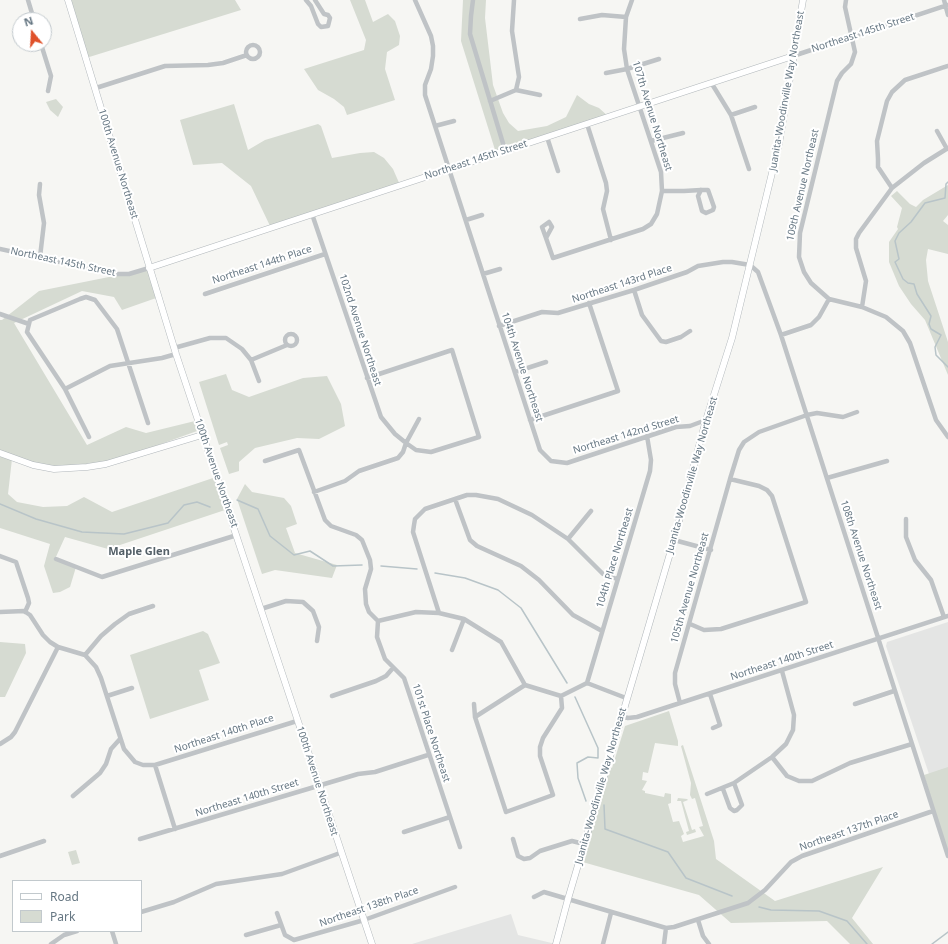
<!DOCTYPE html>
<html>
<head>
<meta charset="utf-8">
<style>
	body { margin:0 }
	#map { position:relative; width:948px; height:944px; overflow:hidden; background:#f6f6f3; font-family:"Noto Sans",sans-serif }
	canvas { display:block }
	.legend { position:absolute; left:12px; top:880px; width:130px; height:52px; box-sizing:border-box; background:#fff; border:1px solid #c2c9cd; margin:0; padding:5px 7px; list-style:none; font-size:12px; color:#667783 }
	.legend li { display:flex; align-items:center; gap:8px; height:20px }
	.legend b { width:20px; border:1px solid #c2c9cd }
	.north { position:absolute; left:12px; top:12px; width:40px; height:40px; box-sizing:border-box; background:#fff; border:1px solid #c2c9cd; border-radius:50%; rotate:342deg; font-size:11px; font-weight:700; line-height:16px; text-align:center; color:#667783 }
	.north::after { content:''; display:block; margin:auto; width:14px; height:18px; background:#df512a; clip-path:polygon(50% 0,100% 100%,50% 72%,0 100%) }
</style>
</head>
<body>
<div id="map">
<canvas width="948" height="944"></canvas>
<ul class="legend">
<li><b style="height:5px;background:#fff"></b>Road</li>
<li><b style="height:11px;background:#d6dbd2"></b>Park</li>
</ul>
<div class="north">N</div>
</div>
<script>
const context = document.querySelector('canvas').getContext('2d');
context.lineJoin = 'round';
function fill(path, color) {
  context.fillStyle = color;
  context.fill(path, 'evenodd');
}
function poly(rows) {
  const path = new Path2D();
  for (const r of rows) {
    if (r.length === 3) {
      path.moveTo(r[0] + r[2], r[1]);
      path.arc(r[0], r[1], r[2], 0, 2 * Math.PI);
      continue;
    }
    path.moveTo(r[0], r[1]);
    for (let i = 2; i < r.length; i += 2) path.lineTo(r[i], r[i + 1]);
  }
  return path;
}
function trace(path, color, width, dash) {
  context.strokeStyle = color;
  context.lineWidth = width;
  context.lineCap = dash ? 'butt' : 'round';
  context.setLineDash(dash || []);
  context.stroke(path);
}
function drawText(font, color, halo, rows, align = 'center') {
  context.font = font + ' "Noto Sans",sans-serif';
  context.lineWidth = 4;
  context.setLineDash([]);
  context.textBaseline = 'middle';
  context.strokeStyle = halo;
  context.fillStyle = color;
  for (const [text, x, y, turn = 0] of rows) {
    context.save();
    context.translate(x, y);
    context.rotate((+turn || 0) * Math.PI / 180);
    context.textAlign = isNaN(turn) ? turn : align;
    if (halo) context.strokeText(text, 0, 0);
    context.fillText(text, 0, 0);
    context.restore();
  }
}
fill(poly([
	[948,622,948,768,929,774,886,646,887,642],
	[511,914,518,935,556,944,412,944]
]), '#e4e5e4');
fill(poly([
	[68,0,235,0,241,10,86,58],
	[350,0,365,0,373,22,388,14,395,21,400,36,399,45,387,52,385,69,395,100,347,115,344,107,334,99,318,90,304,69,364,50,366,40],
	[463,0,486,0,485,18,493,85,503,113,509,123,518,131,547,126,566,117,577,95,589,104,599,108,609,117,496,153,461,41],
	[56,99,63,107,58,117,50,110,46,102],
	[234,104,248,150,265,140,318,124,321,126,332,158,360,153,374,152,384,158,393,169,400,185,271,228,251,186,222,163,193,165,180,120],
	[948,185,948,215,943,221,948,225,948,254,928,249,926,260,928,281,948,342,948,375,925,320,911,304,899,286,889,262,889,242,898,229,897,227,902,208,891,196,897,191,910,204,916,207,923,200],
	[149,269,159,297,122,310,114,297,82,291,14,323,87,445,126,427,146,433,195,421,197,431,106,464,54,469,12,459,8,494,17,502,43,507,67,506,84,497,112,512,216,477,228,509,108,549,65,537,55,559,76,567,70,587,60,592,53,593,44,566,50,544,0,528,0,320,2,320,39,291],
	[226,374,232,390,249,397,303,378,327,376,341,404,345,426,319,439,297,438,255,448,239,462,239,471,229,474,220,448,228,445,227,442,219,445,199,382],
	[245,484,252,492,284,498,291,506,297,524,286,528,295,553,337,565,332,578,275,570,262,574,237,499],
	[203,631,208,634,220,663,199,670,209,700,150,719,130,655],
	[0,642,25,644,26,653,5,697,0,697],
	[669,711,678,741,678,746,655,743,648,773,643,772,642,780,647,781,642,790,645,791,645,793,664,797,665,793,671,794,671,803,668,804,673,822,679,821,684,834,681,836,683,842,704,836,699,827,703,826,695,798,692,799,690,795,691,783,681,746,683,745,714,841,716,859,775,901,883,867,852,918,873,944,850,944,827,921,731,923,699,895,579,861,607,766,612,768,625,726],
	[948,767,948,854,924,775],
	[678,798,687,799,688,800,683,802,692,830,695,829,696,832,687,835,686,832,689,831,681,801,677,801],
	[76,850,80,863,72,865,68,852]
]), '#d6dbd2');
trace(poly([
	[948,182,946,184,945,198,925,203,911,222,899,233,895,241,899,259,895,262,903,279,908,283,914,284,917,294,931,316,929,324,931,329,941,335,935,347,936,355,948,367],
	[237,500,258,509,270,536,294,555,310,551,333,566,362,565],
	[0,504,36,519,82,532,124,534,168,523,184,505,197,502,210,507],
	[381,566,417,569],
	[435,573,465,578,498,590,521,608,567,683],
	[575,697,598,748,598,758,588,757,577,763,578,778,586,801],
	[604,805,605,829,668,852,686,878,732,896],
	[759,907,771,910,819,911,847,921,867,944],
	[932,944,948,932]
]), '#b8c4c8', 1.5);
const secondary = poly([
	[68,0,176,354,372,944],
	[149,268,793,56],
	[0,453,33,465,54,469,87,467,106,464,202,435],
	[556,944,568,899,674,540,706,420,732,338,779,144,803,0]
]);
trace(secondary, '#b1b7bb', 7);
trace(poly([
	[28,0,34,20],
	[306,0,311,6,318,24,321,27,328,26,330,18,328,15,324,14,315,0],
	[415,0,431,36,433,46,433,56,431,69,425,85,425,95,540,450,551,461,567,463,676,427,690,426,706,420],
	[473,0,471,16,470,34,505,150],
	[514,0,512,31,519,77,516,90],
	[846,0,845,7,855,52,851,64,842,73,837,81,800,233,799,257,804,272,811,283,829,299,862,307,886,317,903,331,910,343,936,420,948,437],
	[944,0,948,15],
	[580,19,602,15,626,17],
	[41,44,51,76,48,91],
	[253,52,7],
	[793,56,948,5],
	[606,73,627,69,659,59],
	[712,84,731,115,749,169],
	[96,88,165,66,208,65,223,63,247,55],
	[490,101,516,90,540,95],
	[731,115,755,107],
	[587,124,606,183,607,191,603,209,611,240],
	[435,126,454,121],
	[937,131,947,149],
	[547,137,558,171],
	[651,141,683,133],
	[40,184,39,195,44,223,40,257],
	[892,188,878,167,878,159,877,141,887,101,892,92,905,80,948,66],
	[662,191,684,191,701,190,708,190,714,207,713,210,706,213,702,211,698,196,701,190],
	[312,214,381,417,395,434,406,443,419,419],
	[466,220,482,215],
	[546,238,542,227,549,222,552,227,546,238,553,258,643,229,651,224,657,214,662,191,661,172,627,69,624,49,626,17,632,0],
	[0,249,115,274,129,274,149,268],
	[483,274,500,269],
	[634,290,642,315,661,341,666,342,681,337,690,331],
	[205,294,325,254],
	[862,307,866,281,856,248,856,239,859,233,892,188,924,163,948,148],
	[0,314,29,324],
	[499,326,542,312,558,313,634,290,687,272,698,266,723,262,732,262,750,265,758,272,781,335,948,856],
	[291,340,6],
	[781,335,811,325,819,317,829,299],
	[174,348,210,338,226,338,242,349,251,360,259,381],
	[251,360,287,345],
	[515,372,546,362],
	[65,389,110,366,162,358,176,354],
	[530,420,618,391,589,303],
	[89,437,65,389,27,332,30,320,80,299,86,297,95,300,117,329,148,423],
	[265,461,299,450,325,520,331,526,356,535,362,540,370,560,371,569,365,589,366,604,369,612,378,621,377,637,385,659,404,678,460,847],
	[827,478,887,461],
	[314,492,345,481,359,471,398,458,403,452,406,443,416,450,431,452,479,437,452,350,367,378],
	[455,499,470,540,477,546,521,566,539,580,573,615,602,631],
	[906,519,906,537,915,560,931,580,944,617],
	[568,539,591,511],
	[674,540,711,550],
	[0,556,16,562,28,598,29,603,25,612],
	[56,559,102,577,237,535],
	[261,609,286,601,303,602,313,611,319,627,317,641],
	[0,612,24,611,30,615,43,635,50,642,58,647,85,655,96,667,101,678,124,749,135,762,143,765,155,765,297,721],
	[439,613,413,532,414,525,415,519,425,509,467,495,476,495,498,499,532,515,568,539,603,574,617,579],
	[378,621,416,612,439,613,464,619,501,642,525,685],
	[690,624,704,630,721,629,806,602,772,496,767,490,759,486,730,479],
	[452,650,464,619],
	[85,655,101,636,115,624,129,614,153,606],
	[587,683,650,471,651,460,647,436],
	[710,694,720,725,713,728],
	[107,696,132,688],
	[332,696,376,681,386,676,393,668],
	[680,703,675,684,675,673,730,479,739,450,744,442,759,432,807,415,817,413,843,417,857,412],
	[474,704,475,717,506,812,553,795,540,756,540,747,543,738,562,708,561,696],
	[855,704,894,691],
	[621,716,628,718,637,717,948,616],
	[475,717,525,685,561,696,587,683,626,698],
	[0,744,11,737,15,732,58,647],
	[772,757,787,776,799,781,812,781,850,763,912,744],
	[155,765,175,829],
	[723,789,730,808,734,811,737,810,742,805,734,783],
	[707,794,734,783,772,757,786,744,793,730,794,715,782,671],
	[73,796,100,773,106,764,111,749,120,739],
	[404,832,450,817],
	[140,839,358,774,375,772,428,755],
	[513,839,518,856,524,859,530,858,540,851,572,841,584,844],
	[0,856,44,841],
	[534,897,544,892,666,928,674,927,748,903,765,890,791,862,802,856,933,811],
	[141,912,174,902,216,884,282,874,340,853],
	[277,913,285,935,294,940,364,920,455,887],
	[698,920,703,936,709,944],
	[112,931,116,944],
	[246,935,281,925],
	[51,944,64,935,77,931],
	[603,944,611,913],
	[664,944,666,928]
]), '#bfc3c6', 4.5);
trace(secondary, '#fff', 6);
drawText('10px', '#667783', '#fff', [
	["Northeast 145th Street",863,33,-18],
	["Juanita-Woodinville Way Northeast",787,91,-80],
	["107th Avenue Northeast",652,116,73],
	["Northeast 145th Street",476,160,-18],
	["100th Avenue Northeast",118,164,73],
	["109th Avenue Northeast",803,185,-77],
	["Northeast 145th Street",63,262,12],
	["Northeast 144th Place",262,265,-18],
	["Northeast 143rd Place",622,284,-18],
	["102nd Avenue Northeast",360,330,72],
	["104th Avenue Northeast",522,367,72],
	["Northeast 142nd Street",626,435,-17],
	["100th Avenue Northeast",216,473,71],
	["Juanita-Woodinville Way Northeast",692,475,-74],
	["108th Avenue Northeast",861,555,72],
	["104th Place Northeast",615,558,-73],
	["105th Avenue Northeast",690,588,-74],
	["Northeast 140th Street",782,661,-18],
	["101st Place Northeast",431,733,72],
	["Northeast 140th Place",224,734,-18],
	["100th Avenue Northeast",317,781,72],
	["Juanita-Woodinville Way Northeast",601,786,-74],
	["Northeast 140th Street",247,798,-17],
	["Northeast 137th Place",849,831,-19],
	["Northeast 138th Place",369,907,-19]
]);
drawText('bold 11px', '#546068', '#fff', [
	["Maple Glen",139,552]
]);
</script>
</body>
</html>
